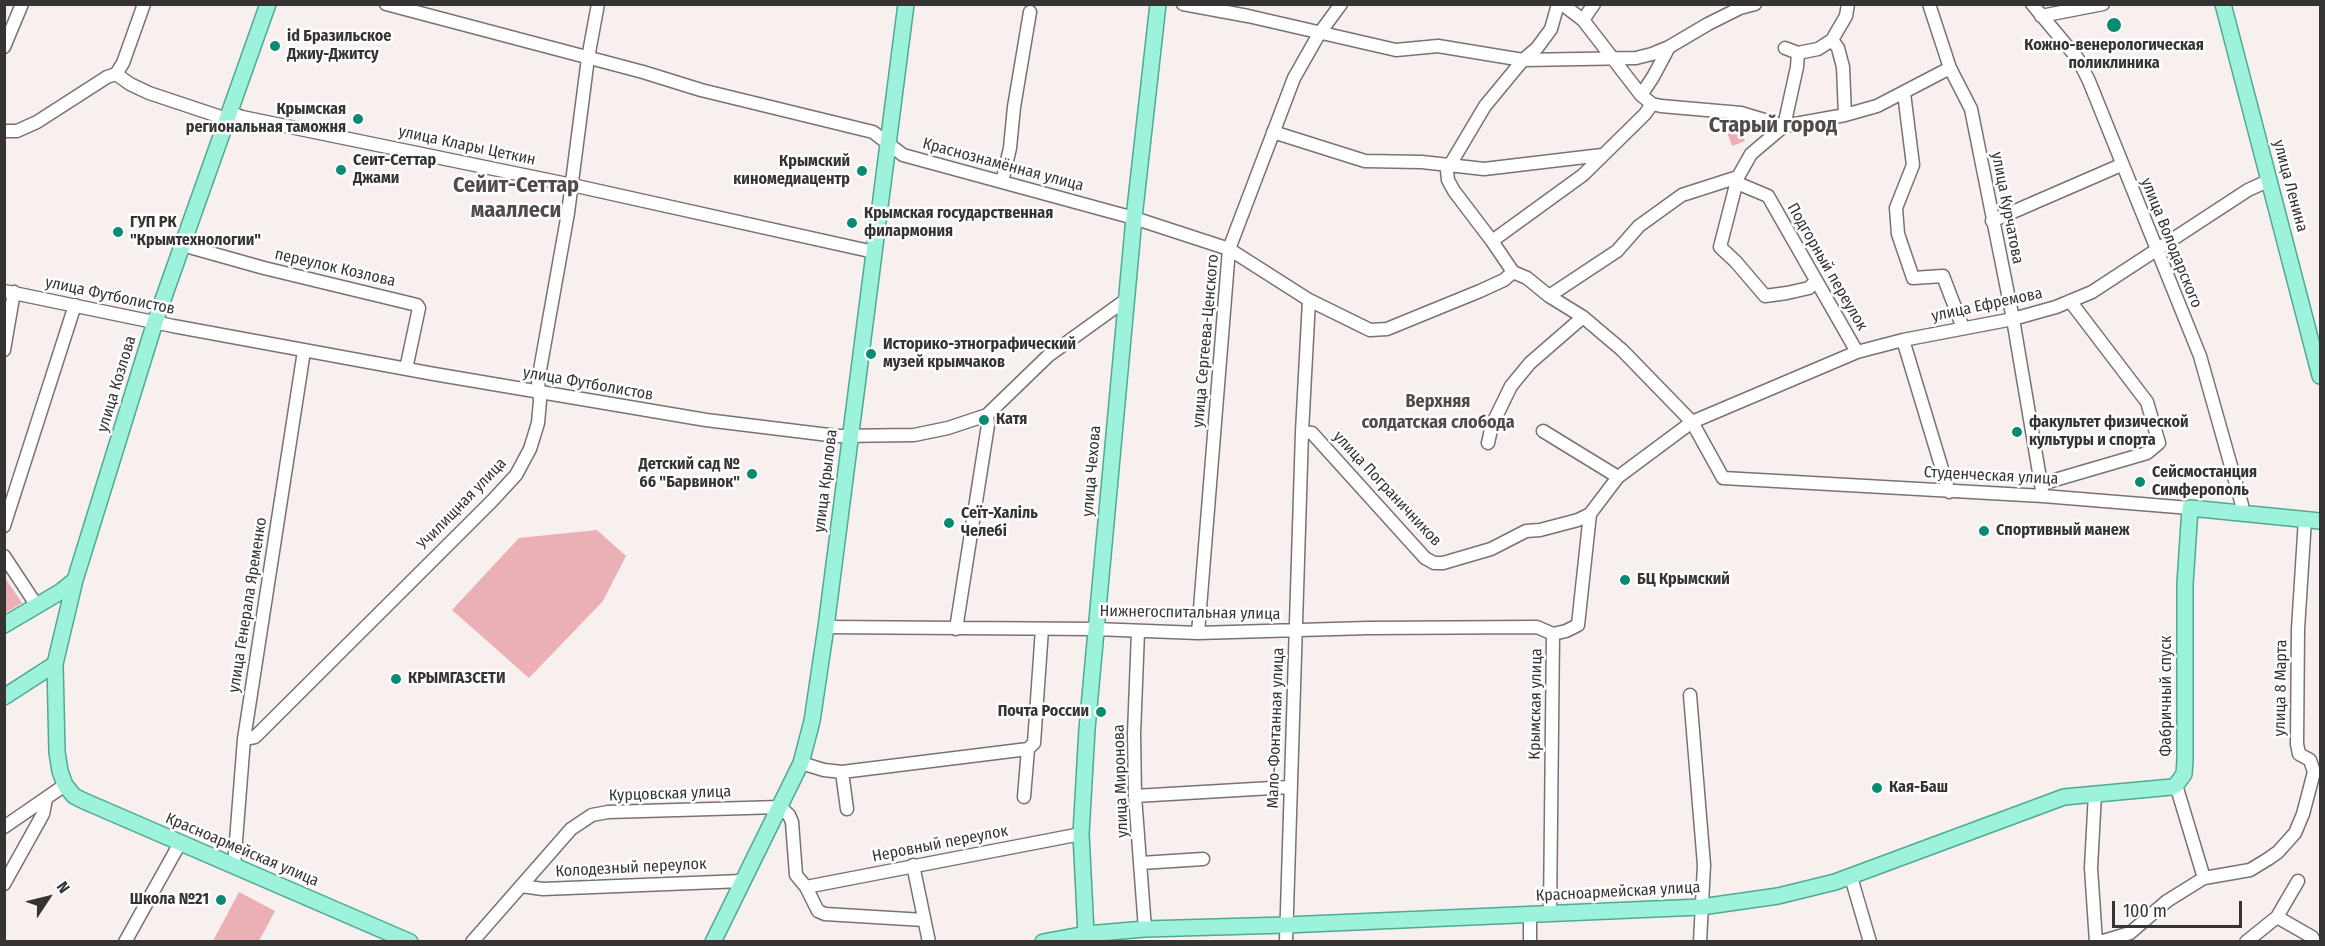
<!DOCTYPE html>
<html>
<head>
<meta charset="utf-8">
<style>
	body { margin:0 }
	#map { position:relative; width:2325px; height:946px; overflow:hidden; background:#f8efef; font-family:"Fira Sans Condensed",sans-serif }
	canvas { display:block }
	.frame { position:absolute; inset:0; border:6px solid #363333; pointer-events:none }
	.north { position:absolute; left:18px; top:868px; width:60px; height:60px; -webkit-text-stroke:4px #fff; paint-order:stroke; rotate:55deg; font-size:16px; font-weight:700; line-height:24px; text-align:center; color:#363333 }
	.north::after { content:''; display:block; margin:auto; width:21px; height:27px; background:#363333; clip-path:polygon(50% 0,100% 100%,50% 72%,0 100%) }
	.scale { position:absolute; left:2112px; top:901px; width:130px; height:27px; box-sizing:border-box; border:3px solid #363333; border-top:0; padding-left:8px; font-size:18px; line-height:21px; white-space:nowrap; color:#363333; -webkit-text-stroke:4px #fff; paint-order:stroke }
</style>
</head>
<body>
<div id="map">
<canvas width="2325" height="946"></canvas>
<div class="frame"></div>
<div class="north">N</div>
<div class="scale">100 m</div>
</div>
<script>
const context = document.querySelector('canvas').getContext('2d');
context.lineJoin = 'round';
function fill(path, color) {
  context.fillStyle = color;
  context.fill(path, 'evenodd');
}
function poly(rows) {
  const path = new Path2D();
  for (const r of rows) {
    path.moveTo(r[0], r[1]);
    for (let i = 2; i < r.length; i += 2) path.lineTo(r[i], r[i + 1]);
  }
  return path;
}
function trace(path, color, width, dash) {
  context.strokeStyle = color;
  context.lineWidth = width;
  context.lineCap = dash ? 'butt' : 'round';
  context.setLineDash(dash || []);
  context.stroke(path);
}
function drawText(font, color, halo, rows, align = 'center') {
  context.font = font + ' "Fira Sans Condensed",sans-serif';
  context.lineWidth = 5;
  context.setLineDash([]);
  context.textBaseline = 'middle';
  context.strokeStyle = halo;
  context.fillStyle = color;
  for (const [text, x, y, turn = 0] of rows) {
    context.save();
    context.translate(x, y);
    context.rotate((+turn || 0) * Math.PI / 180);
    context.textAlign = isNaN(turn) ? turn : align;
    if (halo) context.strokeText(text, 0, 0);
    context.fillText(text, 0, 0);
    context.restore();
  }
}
fill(poly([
	[1736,119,1745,141,1732,146,1724,124],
	[597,530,626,556,603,601,529,678,452,610,519,538],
	[4,576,22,603,5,613,4,613],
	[239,892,275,911,259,941,213,941]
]), '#ebb0b5');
const minor = poly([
	[386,4,643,72,701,90,873,132,903,155,1134,218,1229,249,1309,300,1370,330,1387,329,1480,291,1504,280,1513,272],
	[1183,4,1248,16,1396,50,1438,46,1523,60,1636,58,1652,54,1669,47,1708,24,1740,8,1755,4],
	[1562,4,1583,20,1641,95,1652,104,1661,106,1741,113,1784,126,1845,115,1877,106,1950,68],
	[1929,4,1950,68,1971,109,2013,319,2043,496],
	[2032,4,2078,59,2089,81,2200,356,2242,505,2241,512],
	[2041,16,2103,4],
	[1583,20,1594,4],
	[1832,40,1838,48,1843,67,1845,115],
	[4,47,22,4],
	[1785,48,1798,53,1818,49,1832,40,1846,16,1848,4],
	[1798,53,1797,67,1784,126,1751,154,1738,177,1720,247,1736,262,1765,296,1787,293,1809,288,1816,281],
	[116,74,130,84,149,93,227,119],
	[1904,93,1913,165,1896,208,1898,234,1913,278,1943,276,1963,328],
	[1641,95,1653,77,1669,47],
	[229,112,242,117,572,185,874,252],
	[4,131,17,131,37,122,107,77,116,74,123,63,144,4],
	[1273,132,1365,161,1422,162,1484,169,1602,155],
	[1002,182,1010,148,1014,107,1030,12],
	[1737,183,1768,196,1857,352],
	[1992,221,2121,165],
	[1492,241,1583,175,1645,114,1652,104],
	[182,245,264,268,417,305,419,308,406,369],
	[1513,272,1527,278,1549,296,1583,317,1622,350,1692,422,1723,478,2043,496,2190,508],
	[1513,272,1492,241,1454,191,1448,180,1447,170,1485,106,1523,60,1537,48,1551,29,1558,4],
	[4,291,173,326,434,374,706,420,837,436,914,435,948,428,987,415,1048,356,1127,299],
	[1549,296,1617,251,1639,226,1682,195,1738,177],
	[1903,340,1949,492],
	[4,350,14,292],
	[1543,431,1618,477],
	[1302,432,1312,433,1425,558,1434,563,1443,563,1491,549,1526,531,1540,530,1578,520,1590,514,1618,477,1692,422,1857,352,1903,340,2013,319,2056,307,2092,292,2248,190,2270,180],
	[1488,443,1492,425,1511,386,1530,363,1583,317],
	[2041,484,2147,453,2159,443,2147,402,2070,301],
	[4,526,75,305],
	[4,556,37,606],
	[826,627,1095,629,1198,633,1368,628,1537,627,1553,634],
	[956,629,988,425,987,415],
	[1138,632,1134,734,1135,796,1145,929],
	[1198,633,1229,249,1294,78,1319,34,1341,4],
	[1553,634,1566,631,1578,625,1590,514],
	[1690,695,1704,865,1700,942],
	[244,739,255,737,492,501,516,475,530,449,538,423,540,401,538,381,568,213,588,58,598,4],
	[801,763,824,770,842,772,1028,749],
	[842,772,847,809],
	[2176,785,2204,878],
	[2095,793,2091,868,2096,942],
	[1135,796,1289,787],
	[1024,797,1028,749,1034,743,1042,629],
	[4,827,65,785],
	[1141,863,1203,859],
	[913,865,929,942],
	[234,866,244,739,304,351],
	[1851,877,1870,942],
	[4,884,43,814,46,799],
	[521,886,543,889,742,881],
	[806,887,1081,834],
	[1550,913,1553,634],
	[1530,914,1530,942],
	[2277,917,2312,937,2315,942],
	[125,942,180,843],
	[472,942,571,829,592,815,608,812,780,807,789,815,792,822,796,875,806,887,818,911,825,914,924,920],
	[1286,942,1302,432,1309,300],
	[2100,942,2130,933,2167,901,2204,878,2250,870,2268,859,2278,852,2295,833,2303,814,2314,772,2310,760,2299,754,2297,744,2298,629,2305,519],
	[2246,942,2277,917,2298,881]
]);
const major = poly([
	[268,4,155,322,75,580,55,664,57,752,60,771,65,785,74,796,84,801,410,942],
	[2223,4,2320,376],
	[4,625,60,592,75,580],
	[4,697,55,664],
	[1086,934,1081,834,1087,729,1134,218,1158,4],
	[713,942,801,763,812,721,826,627,906,4],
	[1043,942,1086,934,1145,929,1286,925,1701,907,1778,896,1835,882,2064,797,2172,787,2176,785,2184,774,2185,760,2185,584,2190,508,2320,521]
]);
trace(minor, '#7a7172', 15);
trace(major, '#4faa92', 18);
trace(minor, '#fff', 12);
trace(major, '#9df2dc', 15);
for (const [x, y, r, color] of [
	[2114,25,8,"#098b71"],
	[275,46,6,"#098b71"],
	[358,119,6,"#098b71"],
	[341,170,6,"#098b71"],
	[862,171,6,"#098b71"],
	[852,223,6,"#098b71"],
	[118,232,6,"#098b71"],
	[871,354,6,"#098b71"],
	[984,420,6,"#098b71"],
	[2017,432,6,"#098b71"],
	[752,474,6,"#098b71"],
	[2140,482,6,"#098b71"],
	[949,523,6,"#098b71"],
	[1984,531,6,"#098b71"],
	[1625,580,6,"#098b71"],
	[396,679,6,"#098b71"],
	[1101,712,6,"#098b71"],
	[1877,788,6,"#098b71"],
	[221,900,6,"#098b71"]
]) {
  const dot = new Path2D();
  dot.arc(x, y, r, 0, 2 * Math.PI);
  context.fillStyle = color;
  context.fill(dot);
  trace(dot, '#fff', 2);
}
drawText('bold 16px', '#363333', '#fff', [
	["id Бразильское",287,37],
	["Джиу-Джитсу",287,55],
	["Кожно-венерологическая",2114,46,"center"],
	["поликлиника",2114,64,"center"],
	["Крымская",346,110,"right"],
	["региональная таможня",346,128,"right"],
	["Сеит-Сеттар",353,161],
	["Джами",353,179],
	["Крымский",850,162,"right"],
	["киномедиацентр",850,180,"right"],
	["Крымская государственная",864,214],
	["филармония",864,232],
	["ГУП РК",130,223],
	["\"Крымтехнологии\"",130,241],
	["Историко-этнографический",883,345],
	["музей крымчаков",883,363],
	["Катя",996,420],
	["факультет физической",2029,423],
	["культуры и спорта",2029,441],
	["Детский сад №",740,465,"right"],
	["66 \"Барвинок\"",740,483,"right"],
	["Сейсмостанция",2152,473],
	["Симферополь",2152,491],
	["Сеїт-Халіль",961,514],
	["Челебі",961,532],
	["Спортивный манеж",1996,531],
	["БЦ Крымский",1637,580],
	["КРЫМГАЗСЕТИ",408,679],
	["Почта России",1089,712,"right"],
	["Кая-Баш",1889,788],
	["Школа №21",209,900,"right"]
], 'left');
drawText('16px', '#363333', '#fff', [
	["улица Клары Цеткин",467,146,12],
	["Краснознамённая улица",1003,165,15],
	["улица Ленина",2290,186,75],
	["улица Курчатова",2007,208,79],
	["улица Володарского",2171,243,68],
	["Подгорный переулок",1827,267,60],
	["переулок Козлова",335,268,13],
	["улица Футболистов",110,296,12],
	["улица Ефремова",1987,305,-12],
	["улица Сергеева-Ценского",1206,341,-85],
	["улица Козлова",117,384,-73],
	["улица Футболистов",588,384,10],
	["улица Чехова",1092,471,-85],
	["Студенческая улица",1991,476,3],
	["улица Крылова",826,481,-83],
	["улица Пограничников",1387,489,47],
	["Училищная улица",462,504,-46],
	["улица Генерала Яременко",248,605,-81],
	["Нижнегоспитальная улица",1190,613,1],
	["улица 8 Марта",2281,688,-89],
	["Фабричный спуск",2167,696,-90],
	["Крымская улица",1536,704,-89],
	["Мало-Фонтанная улица",1276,728,-88],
	["улица Миронова",1121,781,-92],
	["Курцовская улица",670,794,-2],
	["Неровный переулок",940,844,-11],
	["Красноармейская улица",242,850,23],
	["Колодезный переулок",631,868,-3],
	["Красноармейская улица",1618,892,-3]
]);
drawText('bold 18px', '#524a4a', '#fff', [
	["Верхняя",1438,402],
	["солдатская слобода",1438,423]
]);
drawText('bold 22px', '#524a4a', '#fff', [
	["Старый город",1773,126],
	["Сейит-Сеттар",516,186],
	["мааллеси",516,211]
]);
</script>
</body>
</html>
